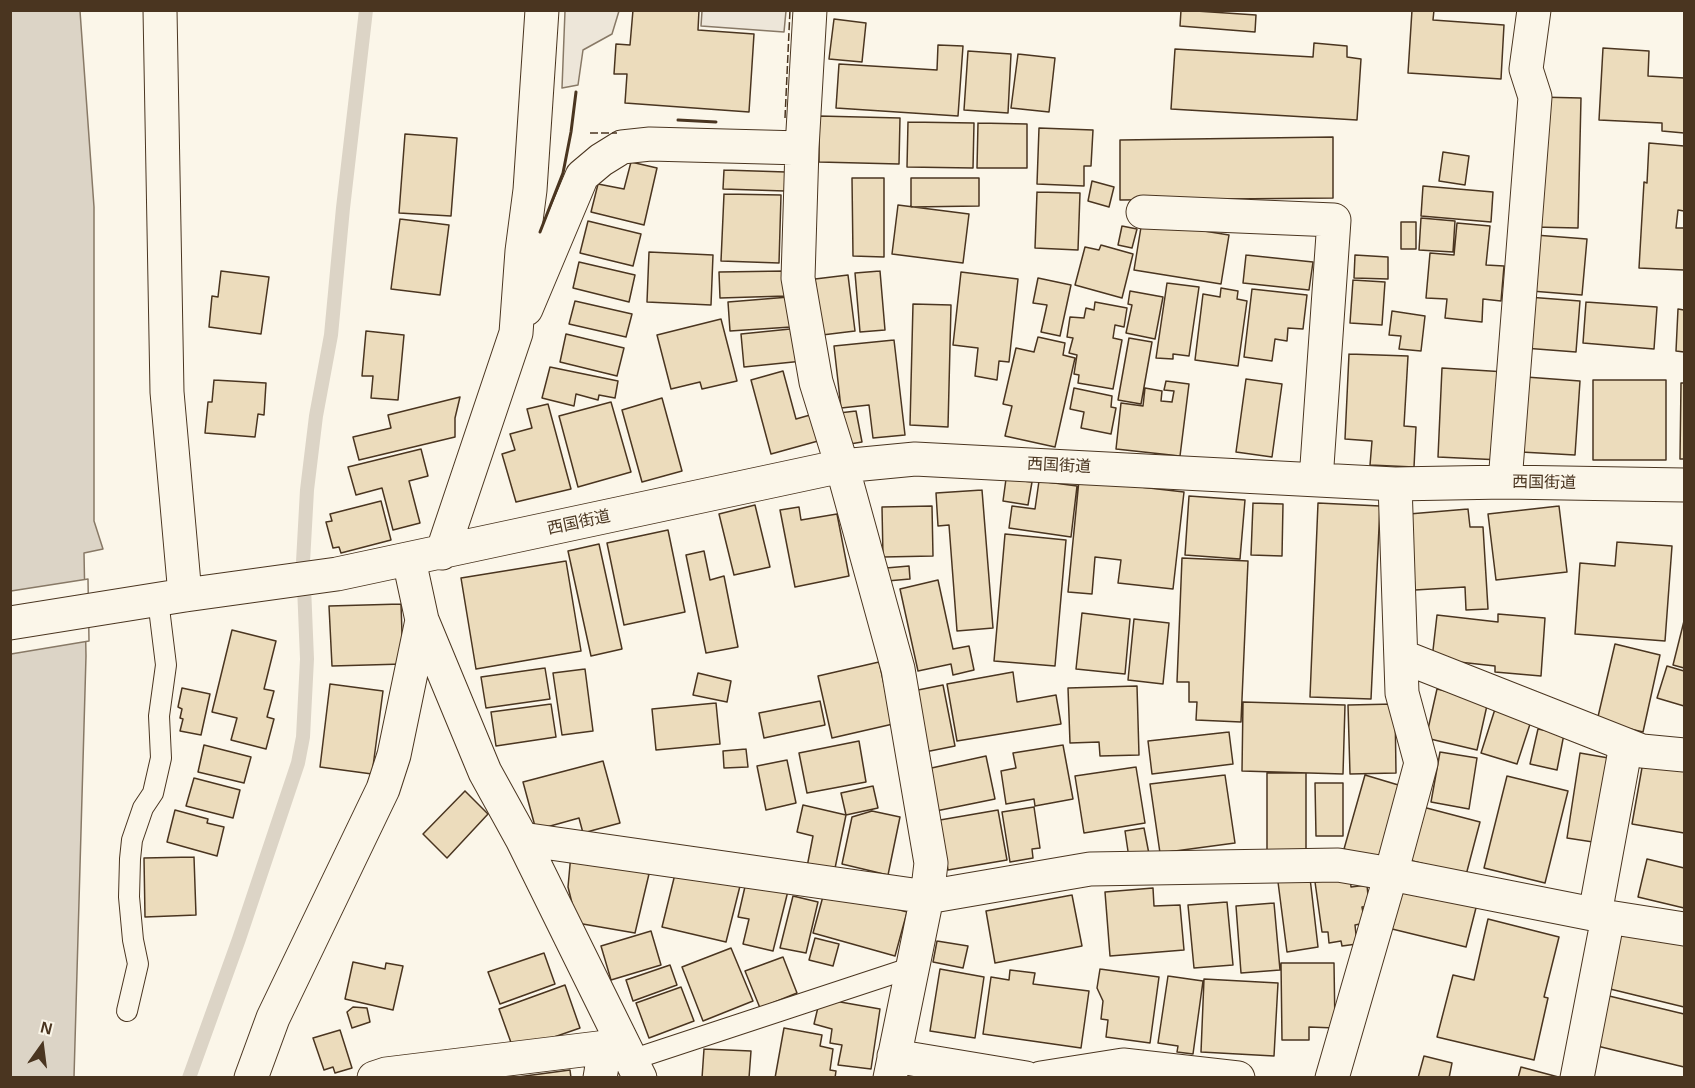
<!DOCTYPE html>
<html>
<head>
<meta charset="utf-8">
<style>
	body { margin:0 }
	#map { position:relative; width:1695px; height:1088px; overflow:hidden; background:#fbf6e9; font-family:Helvetica,sans-serif }
	canvas { display:block }
	.frame { position:absolute; inset:0; border:12px solid #4a3520; pointer-events:none }
	.north { position:absolute; left:12px; top:1016px; width:60px; height:60px; -webkit-text-stroke:4px #fbf6e9; paint-order:stroke; rotate:14deg; font-size:16px; font-weight:700; line-height:24px; text-align:center; color:#4a3520 }
	.north::after { content:''; display:block; margin:auto; width:21px; height:27px; background:#4a3520; clip-path:polygon(50% 0,100% 100%,50% 72%,0 100%) }
</style>
</head>
<body>
<div id="map">
<canvas width="1695" height="1088"></canvas>
<div class="frame"></div>
<div class="north">N</div>
</div>
<script>
const context = document.querySelector('canvas').getContext('2d');
context.lineJoin = 'round';
function fill(path, color) {
  context.fillStyle = color;
  context.fill(path, 'evenodd');
}
function poly(rows) {
  const path = new Path2D();
  for (const r of rows) {
    path.moveTo(r[0], r[1]);
    for (let i = 2; i < r.length; i += 2) path.lineTo(r[i], r[i + 1]);
  }
  return path;
}
function trace(path, color, width, dash) {
  context.strokeStyle = color;
  context.lineWidth = width;
  context.lineCap = dash ? 'butt' : 'round';
  context.setLineDash(dash || []);
  context.stroke(path);
}
function drawText(font, color, halo, rows, align = 'center') {
  context.font = font + ' Helvetica,"Noto Sans JP",sans-serif';
  context.lineWidth = 4.5;
  context.setLineDash([]);
  context.textBaseline = 'middle';
  context.strokeStyle = halo;
  context.fillStyle = color;
  for (const [text, x, y, turn = 0] of rows) {
    context.save();
    context.translate(x, y);
    context.rotate((+turn || 0) * Math.PI / 180);
    context.textAlign = isNaN(turn) ? turn : align;
    if (halo) context.strokeText(text, 0, 0);
    context.fillText(text, 0, 0);
    context.restore();
  }
}
const green = poly([
	[565,11,619,11,612,34,583,50,578,85,562,88,565,11],
	[702,11,786,11,784,32,701,26,702,11]
]);
fill(green, '#ede6d9');
trace(green, '#887966', 1.5);
const water = poly([
	[10,11,80,11,94,207,94,521,103,549,84,553,86,656,74,1077,11,1077,10,11]
]);
fill(water, '#dcd4c6');
trace(water, '#887966', 1.5);
const pier = poly([
	[88,579,89,641,11,654,11,591,88,579]
]);
fill(pier, '#fbf6e9');
trace(pier, '#887966', 1.5);
trace(poly([
	[189,1078,239,939,298,763,303,737,307,659,303,562,307,490,316,416,331,335,343,208,366,10]
]), '#dcd4c6', 14);
const building = poly([
	[633,10,699,10,698,30,754,34,749,112,625,103,627,74,614,74,616,44,630,45,633,10],
	[1181,10,1256,15,1255,32,1180,26,1181,10],
	[1412,10,1434,10,1433,20,1504,25,1501,79,1408,73,1412,10],
	[834,19,866,23,862,62,829,59,834,19],
	[1314,43,1347,46,1347,57,1361,59,1357,120,1171,109,1175,49,1313,57,1314,43],
	[938,45,963,46,958,116,836,108,839,64,937,70,938,45],
	[1603,48,1649,51,1648,76,1684,78,1684,133,1662,131,1662,123,1599,120,1603,48],
	[968,51,1011,54,1008,113,964,110,968,51],
	[1018,54,1055,58,1049,112,1011,108,1018,54],
	[1537,97,1581,98,1578,228,1534,227,1537,97],
	[819,116,900,118,899,164,819,162,819,116],
	[908,122,974,123,973,168,907,167,908,122],
	[978,123,1027,124,1027,168,977,168,978,123],
	[1039,128,1093,130,1091,166,1084,166,1084,186,1037,184,1039,128],
	[405,134,457,138,451,216,399,213,405,134],
	[1333,137,1333,198,1120,200,1120,140,1333,137],
	[1649,143,1684,146,1684,211,1678,210,1676,228,1684,228,1684,270,1639,268,1644,182,1647,183,1649,143],
	[1443,152,1469,156,1465,185,1439,181,1443,152],
	[631,162,657,168,644,225,591,212,598,184,624,189,631,162],
	[724,170,786,172,785,191,723,189,724,170],
	[852,178,884,178,884,257,853,256,852,178],
	[911,178,979,178,979,206,911,207,911,178],
	[1092,181,1114,187,1109,207,1088,201,1092,181],
	[1423,186,1493,192,1491,222,1421,216,1423,186],
	[1037,192,1080,193,1078,250,1035,248,1037,192],
	[724,194,781,195,779,263,721,261,724,194],
	[898,205,969,214,963,263,892,254,898,205],
	[1421,218,1455,221,1453,252,1419,250,1421,218],
	[400,219,449,225,440,295,391,289,400,219],
	[588,221,641,234,633,266,580,253,588,221],
	[1142,221,1229,235,1221,284,1134,270,1142,221],
	[1401,222,1416,222,1416,249,1401,249,1401,222],
	[1457,223,1490,226,1486,265,1504,266,1501,301,1483,299,1482,322,1445,318,1447,299,1426,298,1430,253,1454,255,1457,223],
	[1122,226,1137,229,1132,248,1118,245,1122,226],
	[1535,235,1587,239,1582,295,1531,291,1535,235],
	[1101,245,1133,254,1122,298,1075,285,1085,247,1099,250,1101,245],
	[649,252,713,255,711,305,647,302,649,252],
	[1246,255,1313,262,1309,290,1243,283,1246,255],
	[1355,255,1388,257,1388,279,1354,278,1355,255],
	[579,262,635,275,629,302,573,288,579,262],
	[221,271,269,277,261,334,209,327,212,296,218,297,221,271],
	[786,271,786,296,720,298,719,272,786,271],
	[880,271,885,330,860,332,855,273,880,271],
	[961,272,1018,279,1009,362,999,361,997,380,975,376,978,348,953,345,961,272],
	[848,275,855,331,822,335,815,279,848,275],
	[1038,278,1071,285,1060,336,1041,332,1047,305,1033,303,1038,278],
	[1353,280,1385,282,1382,325,1350,323,1353,280],
	[1167,283,1199,287,1189,356,1173,354,1173,359,1156,358,1167,283],
	[1221,288,1238,291,1237,299,1247,301,1238,366,1195,360,1203,294,1220,297,1221,288],
	[1252,289,1307,295,1303,329,1288,328,1287,341,1275,339,1272,361,1244,357,1252,289],
	[1130,291,1163,297,1155,339,1126,333,1132,305,1128,304,1130,291],
	[789,297,791,327,730,331,728,302,789,297],
	[1528,297,1580,301,1576,352,1524,348,1528,297],
	[575,301,632,314,626,337,569,324,575,301],
	[1095,302,1127,308,1124,327,1115,325,1113,338,1122,340,1113,389,1078,383,1079,375,1074,374,1077,355,1069,353,1073,338,1067,337,1070,317,1084,318,1086,308,1094,310,1095,302],
	[1586,302,1657,307,1654,349,1583,343,1586,302],
	[913,304,951,305,948,427,910,425,913,304],
	[1678,309,1684,310,1684,352,1676,351,1678,309],
	[1392,311,1425,316,1421,351,1399,349,1401,336,1389,335,1392,311],
	[721,319,737,381,702,389,700,382,671,389,657,335,721,319],
	[800,328,803,361,744,367,741,334,800,328],
	[366,331,404,335,398,400,371,398,373,376,362,376,366,331],
	[566,334,624,348,617,376,560,362,566,334],
	[1038,337,1065,343,1063,355,1075,358,1055,447,1005,436,1012,406,1003,404,1016,348,1034,352,1038,337],
	[1129,338,1152,342,1141,404,1118,400,1129,338],
	[894,340,905,435,873,438,869,405,841,408,834,346,894,340],
	[1349,354,1408,356,1404,426,1416,427,1414,467,1370,465,1372,441,1345,439,1349,354],
	[550,367,618,381,615,398,599,395,598,400,576,394,574,406,542,398,550,367],
	[1442,368,1506,372,1501,460,1438,457,1442,368],
	[783,371,796,419,810,415,818,441,771,454,751,380,783,371],
	[1526,377,1580,381,1575,455,1521,452,1526,377],
	[1246,379,1282,384,1272,457,1236,452,1246,379],
	[214,380,266,383,264,415,258,414,255,437,205,433,208,402,212,402,214,380],
	[1593,380,1666,380,1666,460,1593,460,1593,380],
	[1166,381,1189,384,1180,456,1116,449,1121,403,1143,406,1145,388,1162,391,1161,401,1172,402,1174,391,1164,390,1166,381],
	[1681,383,1684,383,1684,459,1680,459,1681,383],
	[1074,388,1112,396,1111,407,1116,408,1111,434,1081,428,1084,412,1070,409,1074,388],
	[460,397,455,418,455,437,359,460,353,437,391,428,388,415,460,397],
	[662,398,682,471,642,482,622,410,662,398],
	[611,402,631,472,578,487,559,416,611,402],
	[548,404,571,489,516,502,502,454,515,450,510,434,532,428,527,409,548,404],
	[856,411,862,442,844,445,839,413,856,411],
	[421,449,428,476,409,481,420,523,393,530,382,488,356,495,348,467,421,449],
	[1006,479,1032,482,1028,505,1003,501,1006,479],
	[1079,480,1184,492,1173,589,1118,583,1121,560,1095,557,1092,594,1068,592,1079,480],
	[1039,481,1077,486,1071,537,1009,528,1012,506,1035,509,1039,481],
	[982,490,993,628,957,631,949,525,938,526,936,493,982,490],
	[1189,496,1245,500,1240,559,1185,555,1189,496],
	[381,501,391,540,341,553,339,547,333,548,326,522,332,521,330,514,381,501],
	[1253,503,1283,504,1282,556,1251,555,1253,503],
	[1318,503,1380,506,1371,699,1310,697,1318,503],
	[755,505,770,567,734,575,719,514,755,505],
	[932,506,933,556,883,557,882,507,932,506],
	[1559,506,1567,572,1496,580,1488,514,1559,506],
	[799,507,801,520,837,514,849,576,795,587,780,510,799,507],
	[1468,509,1470,527,1483,527,1488,609,1466,610,1465,587,1415,590,1409,514,1468,509],
	[668,530,685,612,624,625,607,543,668,530],
	[1005,534,1066,540,1055,666,994,661,1005,534],
	[1617,542,1672,546,1665,641,1575,634,1580,563,1615,566,1617,542],
	[599,544,622,649,591,656,568,551,599,544],
	[704,551,710,580,724,576,738,647,706,653,686,555,704,551],
	[1182,558,1248,561,1241,722,1196,720,1197,702,1189,702,1189,682,1177,682,1182,558],
	[566,561,581,651,476,669,461,578,566,561],
	[909,566,910,579,887,581,886,568,909,566],
	[938,580,953,649,969,646,974,670,953,675,951,664,918,671,900,589,938,580],
	[401,604,403,664,332,666,329,606,401,604],
	[1082,613,1130,619,1125,674,1076,669,1082,613],
	[1498,614,1545,618,1541,676,1495,672,1495,666,1432,659,1437,615,1498,622,1498,614],
	[1134,619,1169,623,1163,684,1128,680,1134,619],
	[1684,621,1684,668,1673,665,1684,621],
	[232,630,276,641,264,689,274,691,267,717,274,719,266,749,231,740,237,718,212,712,232,630],
	[1615,644,1660,655,1643,732,1597,721,1615,644],
	[879,662,893,724,832,738,818,676,879,662],
	[1667,666,1684,671,1684,706,1657,698,1667,666],
	[545,668,550,699,486,708,481,677,545,668],
	[585,669,593,731,562,735,553,673,585,669],
	[1013,672,1017,702,1056,695,1061,724,957,741,947,684,1013,672],
	[698,673,731,681,727,702,693,695,698,673],
	[330,684,383,691,372,774,320,767,330,684],
	[943,685,955,746,925,752,913,691,943,685],
	[1137,686,1139,755,1100,756,1099,742,1070,743,1068,688,1137,686],
	[182,688,210,694,201,735,180,731,183,719,180,718,182,709,178,707,182,688],
	[1437,689,1488,701,1477,750,1426,738,1437,689],
	[820,701,825,725,764,738,759,713,820,701],
	[1243,702,1345,705,1343,774,1242,771,1243,702],
	[716,703,720,744,656,750,652,709,716,703],
	[551,704,556,737,496,746,491,712,551,704],
	[1395,704,1396,773,1350,774,1348,705,1395,704],
	[1496,706,1532,718,1517,764,1481,753,1496,706],
	[1538,729,1564,734,1557,770,1530,764,1538,729],
	[1229,732,1233,764,1152,774,1148,741,1229,732],
	[859,741,866,782,807,793,799,753,859,741],
	[204,745,251,757,244,783,198,772,204,745],
	[1063,745,1073,799,1035,806,1034,799,1006,804,1001,771,1016,768,1013,753,1063,745],
	[746,749,748,767,724,768,723,751,746,749],
	[1440,752,1477,758,1469,809,1431,802,1440,752],
	[1580,753,1620,760,1606,844,1567,838,1580,753],
	[986,756,995,799,936,811,927,769,986,756],
	[787,760,796,803,766,810,757,766,787,760],
	[603,761,620,823,583,833,579,818,536,830,523,782,603,761],
	[1643,762,1684,769,1684,833,1632,824,1643,762],
	[1136,767,1145,823,1084,833,1075,776,1136,767],
	[1267,773,1306,773,1306,850,1267,850,1267,773],
	[1225,775,1235,843,1160,853,1150,784,1225,775],
	[1365,775,1405,787,1384,861,1344,849,1365,775],
	[1507,776,1568,791,1545,883,1484,868,1507,776],
	[194,778,240,790,233,818,186,806,194,778],
	[1315,783,1343,783,1343,836,1316,836,1315,783],
	[873,786,878,808,846,815,841,793,873,786],
	[465,791,488,814,447,858,423,834,465,791],
	[803,805,846,815,834,873,807,867,813,836,797,832,803,805],
	[1419,806,1480,822,1466,875,1405,859,1419,806],
	[1034,807,1040,848,1032,849,1033,858,1010,862,1002,812,1034,807],
	[175,810,208,819,207,823,224,827,217,856,167,842,175,810],
	[998,810,1007,860,948,870,940,820,998,810],
	[872,811,900,817,888,875,842,864,852,817,872,811],
	[1144,828,1149,854,1129,858,1125,831,1144,828],
	[571,854,649,874,635,933,577,923,568,887,571,854],
	[194,857,196,915,145,917,144,858,194,857],
	[1647,859,1684,868,1684,908,1638,897,1647,859],
	[676,870,740,886,726,942,662,927,676,870],
	[1350,877,1351,887,1367,885,1369,906,1362,907,1365,923,1355,925,1357,944,1342,946,1341,941,1329,943,1328,932,1322,932,1315,882,1350,877],
	[747,878,789,887,773,951,743,944,749,919,738,917,747,878],
	[1310,878,1318,947,1287,952,1278,882,1310,878],
	[1400,881,1478,900,1466,947,1388,928,1400,881],
	[1153,888,1154,906,1180,905,1184,950,1110,956,1105,892,1153,888],
	[825,889,907,912,895,956,813,933,825,889],
	[1072,895,1082,946,995,963,986,911,1072,895],
	[793,896,818,902,806,953,780,948,793,896],
	[1227,902,1233,965,1194,968,1188,905,1227,902],
	[1274,903,1280,970,1241,973,1236,906,1274,903],
	[1488,919,1559,937,1544,997,1548,998,1534,1060,1437,1037,1453,975,1474,980,1488,919],
	[1621,928,1684,944,1684,1007,1606,988,1621,928],
	[651,931,661,965,611,980,601,946,651,931],
	[815,938,839,944,833,966,809,960,815,938],
	[937,941,968,946,963,968,933,962,937,941],
	[731,948,753,1001,703,1021,682,967,731,948],
	[544,953,555,984,500,1004,488,972,544,953],
	[783,957,797,993,760,1008,745,971,783,957],
	[353,962,385,969,386,963,403,966,393,1010,345,999,353,962],
	[1281,963,1334,963,1335,1028,1309,1027,1309,1040,1282,1040,1281,963],
	[670,965,677,985,633,1001,626,980,670,965],
	[940,969,984,977,975,1038,930,1031,940,969],
	[1100,969,1159,977,1150,1043,1106,1037,1108,1020,1101,1019,1103,1001,1097,988,1100,969],
	[1010,970,1035,973,1033,984,1089,991,1081,1048,983,1034,991,977,1009,980,1010,970],
	[1168,976,1203,981,1193,1054,1177,1052,1178,1046,1158,1043,1168,976],
	[1204,979,1278,983,1274,1056,1201,1052,1204,979],
	[565,985,580,1028,514,1051,499,1009,565,985],
	[681,987,694,1021,649,1038,636,1003,681,987],
	[1605,995,1684,1014,1684,1067,1593,1045,1605,995],
	[829,1000,880,1009,871,1069,838,1065,842,1045,830,1043,832,1029,814,1024,819,1003,829,1000],
	[353,1007,367,1008,370,1022,352,1028,347,1012,353,1007],
	[784,1028,822,1035,820,1046,833,1049,830,1070,836,1071,835,1078,775,1078,784,1028],
	[340,1030,352,1068,335,1073,333,1067,324,1070,313,1038,340,1030],
	[704,1049,751,1051,749,1078,702,1078,704,1049],
	[1424,1056,1452,1063,1449,1078,1418,1078,1424,1056],
	[1521,1067,1562,1078,1518,1078,1521,1067],
	[570,1070,571,1078,510,1078,570,1070]
]);
fill(building, '#ecdcbc');
trace(building, '#4a3520', 1.5);
const service = poly([
	[127,1011,138,964,133,940,129,897,130,859,132,840,143,808,153,793,161,758,159,716,166,665,158,600],
	[631,1060,913,967]
]);
const minor = poly([
	[160,10,167,392,185,595],
	[810,10,802,148,798,278,816,382,842,466,898,669,931,863,927,897,890,1078],
	[1143,212,1334,220,1316,480],
	[526,309,582,176,601,160,622,147,650,144,802,148],
	[1505,482,1535,97,1526,69,1534,10],
	[442,553,516,333,522,251,530,190,542,10],
	[422,620,485,772,522,839,640,1078],
	[10,623,185,595,337,574,842,466,915,459,1395,484,1505,482,1684,485],
	[1401,656,1642,751,1684,755],
	[522,839,927,897,1090,869,1338,865,1391,874,1608,917,1684,929],
	[1595,914,1626,745],
	[894,1056,1026,1078],
	[251,1078,273,1018,383,789,394,755,422,620,409,560],
	[374,1078,386,1074,623,1045],
	[600,1078,605,1048],
	[1041,1078,1123,1065,1238,1078],
	[1332,1078,1391,874,1421,763,1402,693,1395,484],
	[1577,1078,1608,917]
]);
trace(service, '#4a3520', 22);
trace(minor, '#4a3520', 35);
trace(service, '#fbf6e9', 20);
trace(minor, '#fbf6e9', 33);
trace(poly([
	[785,118,790,10],
	[590,133,617,133]
]), '#4a3520', 1.5, [8, 3]);
trace(poly([
	[678,120,716,122],
	[540,232,563,173,571,132,576,92]
]), '#4a3520', 3);
drawText('16px', '#4a3520', '#fbf6e9', [
	["西国街道",1059,466,3],
	["西国街道",1544,483,1],
	["西国街道",579,523,-12]
]);
</script>
</body>
</html>
